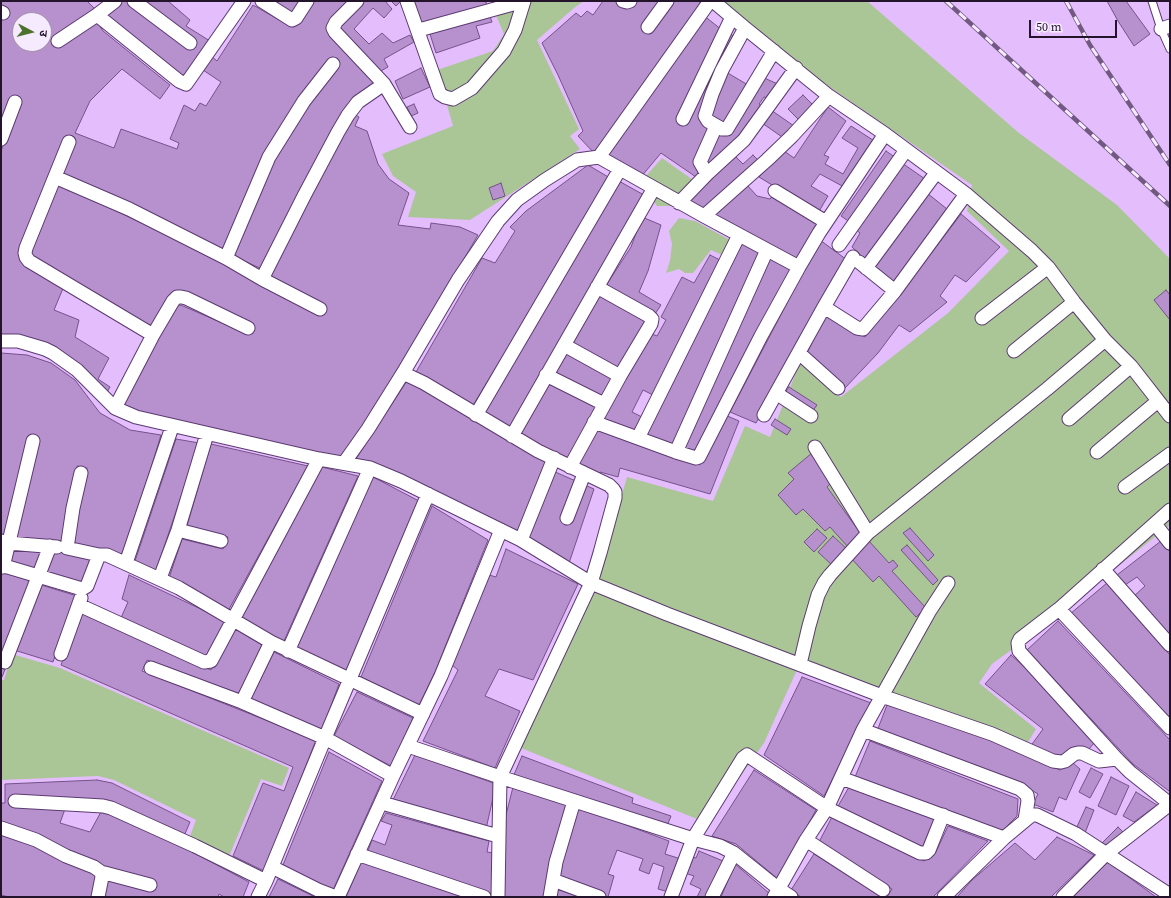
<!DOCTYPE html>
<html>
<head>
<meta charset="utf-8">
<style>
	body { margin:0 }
	#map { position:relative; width:1171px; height:898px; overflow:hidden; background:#e4bdfd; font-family:"Source Serif 4","Noto Sans Devanagari",serif }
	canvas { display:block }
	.frame { position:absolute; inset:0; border:2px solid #23142b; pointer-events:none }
	.north { position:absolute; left:12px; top:12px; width:40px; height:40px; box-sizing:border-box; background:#f6eafe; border:1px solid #a294aa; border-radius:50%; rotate:97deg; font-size:11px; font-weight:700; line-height:16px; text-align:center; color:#23142b }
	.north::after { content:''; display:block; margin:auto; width:14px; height:18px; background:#4d722b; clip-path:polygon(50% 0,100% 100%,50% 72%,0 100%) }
	.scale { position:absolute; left:1029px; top:20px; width:88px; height:18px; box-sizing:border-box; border:2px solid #23142b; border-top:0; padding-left:5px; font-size:12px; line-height:14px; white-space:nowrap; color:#23142b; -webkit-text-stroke:3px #f6eafe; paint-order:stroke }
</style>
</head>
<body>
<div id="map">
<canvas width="1171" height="898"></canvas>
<div class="frame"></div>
<div class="north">उ</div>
<div class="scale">50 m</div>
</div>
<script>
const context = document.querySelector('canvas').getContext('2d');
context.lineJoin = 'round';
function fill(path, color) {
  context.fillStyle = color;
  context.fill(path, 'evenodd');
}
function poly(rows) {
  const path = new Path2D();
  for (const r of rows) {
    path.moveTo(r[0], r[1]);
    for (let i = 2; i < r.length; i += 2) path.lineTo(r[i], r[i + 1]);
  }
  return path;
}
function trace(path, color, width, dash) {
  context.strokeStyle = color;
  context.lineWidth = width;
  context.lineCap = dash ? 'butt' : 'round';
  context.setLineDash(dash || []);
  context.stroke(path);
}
fill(poly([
	[490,1,584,1,574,8,537,40,579,129,570,136,580,149,470,220,408,217,416,192,393,176,382,154,453,126,437,70,493,51,504,34],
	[722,1,867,1,1019,133,1117,205,1170,259,1170,525,1029,637,992,664,979,683,1036,729,1025,747,994,731,811,662,796,672,764,743,707,823,521,748,593,596,627,477,713,501,745,426,770,437,800,363,841,397,948,313,1009,251,967,211,972,185,798,65],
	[662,158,693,180,673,206,657,206,646,190,645,177],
	[679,218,695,221,730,240,722,255,711,250,693,273,685,273,679,269,666,273,670,261,672,244,669,231],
	[12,654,60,668,289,768,282,786,261,779,228,859,189,839,196,820,114,780,98,776,1,780,1,680,4,680]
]), '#abc696');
const building = poly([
	[1,1,87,1,97,11,96,20,103,31,170,85,160,99,122,69,90,101,75,133,114,148,121,129,177,149,179,143,170,139,184,105,195,111,200,103,206,106,221,82,203,70,211,56,217,61,253,5,288,25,311,1,353,1,330,23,378,84,356,100,262,269,231,255,302,99,224,253,59,175,19,255,64,286,54,310,79,320,75,337,109,358,98,379,110,387,106,394,77,367,1,337,1,151,20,101,1,130,1,1],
	[20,20,44,20,44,44,20,44,20,20],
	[122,1,168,1,190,20,186,26,210,41,183,79,102,15,122,1],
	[267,1,302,1,291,17,267,1],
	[365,1,385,1,392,9,384,18,373,8,354,29,369,44,382,33,393,43,410,35,414,42,384,59,388,67,379,72,338,29,365,1],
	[391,1,399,1,400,2,396,6,391,1],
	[411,1,482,1,486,2,488,7,421,26,411,1],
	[603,1,618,1,627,9,633,1,698,1,702,4,595,154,578,136,583,131,558,75,542,43,576,13,581,17,587,11,593,15,603,1],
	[1107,1,1126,1,1150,34,1134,46,1118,21,1107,1],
	[489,14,492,22,476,26,480,38,436,53,429,31,489,14],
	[703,15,722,30,678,123,684,126,729,33,736,38,699,119,711,127,699,173,696,177,661,153,641,177,605,156,703,15],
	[421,68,430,87,403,99,395,81,421,68],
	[726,72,748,85,725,126,709,117,726,72],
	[762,77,780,85,771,99,764,97,759,104,764,108,744,135,709,166,704,161,717,131,762,77],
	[803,95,814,106,800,121,788,109,803,95],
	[414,104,418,113,411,116,407,107,414,104],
	[828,107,846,121,824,155,829,157,825,164,843,174,858,148,842,138,851,126,876,142,844,187,820,174,811,186,828,196,818,213,759,177,784,151,794,158,828,107],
	[771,110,794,126,785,139,762,123,771,110],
	[354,114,359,117,355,126,367,131,378,164,389,179,409,193,398,225,430,229,431,223,460,227,478,235,398,371,343,460,146,416,122,406,176,304,183,306,250,335,253,327,167,298,151,330,33,259,30,253,57,183,224,262,267,278,354,114],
	[886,151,896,158,851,223,841,216,886,151],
	[753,155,760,162,704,212,686,201,735,156,743,164,753,155],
	[902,163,925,179,866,260,852,247,860,233,855,229,902,163],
	[588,165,610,178,472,407,416,372,482,258,495,263,515,231,510,227,526,211,588,165],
	[617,180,644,195,511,430,482,413,617,180],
	[501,183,505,196,493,200,489,188,501,183],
	[747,185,757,196,770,199,773,195,820,222,798,263,711,216,747,185],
	[927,193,947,209,894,286,872,268,927,193],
	[961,214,1000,247,966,282,955,275,940,296,947,302,910,332,899,325,878,353,844,389,807,353,825,316,865,337,901,293,961,214],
	[642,217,661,225,648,271,639,292,661,305,655,314,605,287,631,247,642,217],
	[820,240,847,260,795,352,756,423,730,412,820,240],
	[740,242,761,253,674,448,644,436,740,242],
	[710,255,720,260,655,396,643,390,632,412,644,418,637,434,601,420,652,334,657,336,666,320,661,317,682,277,694,283,710,255],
	[768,256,794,269,698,453,684,448,768,256],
	[1166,290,1170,295,1170,320,1154,300,1166,290],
	[599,293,648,320,618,371,570,344,599,293],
	[565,350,614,378,603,399,552,374,565,350],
	[1,353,27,355,51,363,75,380,100,413,130,430,161,435,124,558,72,545,87,468,77,466,62,544,14,539,39,437,28,436,5,537,1,536,1,353],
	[407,381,548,463,519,535,356,459,407,381],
	[548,381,598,406,567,462,517,433,548,381],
	[789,387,817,405,812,412,784,394,789,387],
	[725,415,739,421,710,494,620,468,618,477,600,472,599,476,575,466,595,428,700,465,725,415],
	[775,419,791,429,787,435,771,425,775,419],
	[176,439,199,443,156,571,135,561,176,439],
	[211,444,308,466,228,611,169,578,182,539,223,549,228,537,187,526,211,444],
	[812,453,830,484,827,487,861,534,848,547,830,527,825,531,803,509,796,515,778,495,794,479,788,473,812,453],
	[322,467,358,476,283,643,241,619,322,467],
	[553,471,594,489,569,563,527,537,553,471],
	[373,477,419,501,348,671,297,648,373,477],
	[432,506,488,540,435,672,419,705,361,677,432,506],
	[910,528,934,555,928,561,903,533,910,528],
	[817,529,827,538,814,552,804,542,817,529],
	[833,536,848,550,833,566,818,552,833,536],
	[868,540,889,563,893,560,898,566,892,571,926,608,916,617,879,576,873,582,850,557,868,540],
	[1161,541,1170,552,1170,639,1133,597,1145,586,1137,577,1125,585,1117,575,1161,541],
	[907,545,938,580,933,585,901,550,907,545],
	[10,546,46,549,35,574,6,565,10,546],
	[506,549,578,584,533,680,499,669,485,696,520,711,495,768,423,741,458,670,452,665,489,575,496,577,506,549],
	[52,550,94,558,83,585,41,574,52,550],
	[1,572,31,581,1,663,1,572],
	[129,575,226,621,207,659,120,620,128,602,122,599,129,575],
	[1107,583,1170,655,1170,723,1070,614,1107,583],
	[38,584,77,596,53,662,14,650,38,584],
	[81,611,211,670,232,627,262,645,240,694,147,660,142,671,316,740,264,871,233,856,263,783,284,791,293,767,61,665,81,611],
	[1058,621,1170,740,1170,789,1169,791,1133,764,1027,650,1058,621],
	[274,652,339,684,322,730,250,700,274,652],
	[1011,655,1044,685,1095,742,1088,750,1076,747,1064,757,1054,758,1030,747,1043,729,985,684,1011,655],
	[1,667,6,667,2,677,1,677,1,667],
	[802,677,871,703,824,796,764,755,802,677],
	[357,692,413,718,391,766,334,736,357,692],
	[887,705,992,740,1060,770,1073,763,1080,769,1066,800,1059,797,1053,812,1033,804,1038,794,1023,785,877,731,887,705],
	[870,741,1018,799,1017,816,1002,831,855,777,870,741],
	[329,752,382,781,333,890,283,865,329,752],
	[415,755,496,784,486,829,392,802,415,755],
	[522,756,607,788,633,798,632,803,671,816,667,826,513,777,522,756],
	[1091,768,1103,774,1090,798,1079,792,1091,768],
	[754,770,816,810,778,879,736,844,712,836,754,770],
	[1111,777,1129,786,1116,815,1098,806,1111,777],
	[97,780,112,783,190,822,184,836,112,805,65,809,60,823,90,832,102,810,183,847,249,882,243,897,224,897,219,894,218,897,102,897,102,867,1,824,1,803,5,803,5,784,97,780],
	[513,787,569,804,547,897,503,897,501,835,513,787],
	[849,787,934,819,922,848,837,808,849,787],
	[1136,792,1157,805,1134,822,1123,816,1136,792],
	[578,807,669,841,665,854,681,859,669,892,658,889,664,867,653,863,649,874,639,870,643,859,617,850,608,874,614,876,608,897,558,878,578,807],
	[1086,807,1094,810,1085,833,1076,829,1086,807],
	[386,813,489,841,487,852,493,853,493,894,367,853,372,840,385,845,392,825,381,821,386,813],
	[832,817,924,861,935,854,948,826,988,841,933,897,887,897,892,889,819,842,832,817],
	[1118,827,1123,832,1108,848,1102,843,1118,827],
	[1,831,99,876,94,897,9,897,1,895,1,831],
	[1057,837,1094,855,1051,897,957,897,972,880,1015,843,1035,860,1057,837],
	[699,851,723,861,708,897,697,897,701,889,690,884,694,876,685,873,692,857,696,858,699,851],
	[814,854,881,897,801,897,791,890,814,854],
	[362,860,472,897,346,897,362,860],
	[1108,862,1156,897,1073,897,1108,862],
	[735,864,769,893,767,897,721,897,735,864],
	[278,879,315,897,269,897,278,879],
	[556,889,580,897,555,897,556,889]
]);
fill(building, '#b791ce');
trace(building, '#75518a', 1);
const service = poly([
	[1152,1,1161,29,1170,49]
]);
const minor = poly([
	[134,1,190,43],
	[262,1,292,20,296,18,307,1],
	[357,1,336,22,333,28,335,32,384,84,410,127],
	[407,1,440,94,445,97,453,99,472,88,504,51,515,30,524,1],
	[623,1,627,2,630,1],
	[713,1,745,28,829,96,885,134,966,194,1032,251,1048,267,1074,302,1105,340,1131,366,1170,416],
	[1,12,3,13],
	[97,15,179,81,186,84,244,1],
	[648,27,667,1],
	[745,28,722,70,712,94,705,116,708,121,722,129,727,129,774,51],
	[1161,29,1170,26],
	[419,30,524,1],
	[58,41,97,15,115,1],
	[683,119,732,17],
	[1,139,15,102],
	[69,142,26,248,25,253,26,257,29,261,153,335],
	[599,157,704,216,799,267],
	[707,174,700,162,716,126],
	[55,177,129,209,226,258,262,279,320,309],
	[775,191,826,222],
	[679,203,707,174,744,140,796,68],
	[704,216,767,160,792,136,829,96],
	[839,245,906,150],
	[226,258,269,157,304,101,333,64],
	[859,262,895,291],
	[866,268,936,173],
	[262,279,304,196,338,132,348,115,358,102,384,84],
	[824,307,857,328,863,329,895,291,966,194],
	[982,318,1048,267],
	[1,341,18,341,45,349,53,353,77,370,115,408,136,417,319,459,370,468,401,481,521,540,591,583,667,614,882,696,992,734,1053,761,1061,762,1065,761,1074,754,1078,753,1082,753,1099,761,1117,759],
	[564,345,620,376],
	[1014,351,1074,302],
	[799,353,838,388],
	[403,373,424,383,538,451,609,485,613,489,615,492,615,498,600,553,591,583,500,777,498,897],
	[546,375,604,404],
	[776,393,811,416],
	[115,408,153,335,173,301,177,297,181,297,186,298,248,328],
	[476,415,620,169],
	[764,415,824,307,853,257],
	[1069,419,1131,366],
	[594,422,676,452,696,458,699,457,761,336,799,267,819,233,885,134],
	[512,436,654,188],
	[638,438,739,235],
	[815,447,868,533],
	[676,452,767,250],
	[1097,452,1158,401],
	[344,463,368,429,403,373,458,280,498,221,517,200,545,180,577,160,599,157,710,1],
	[570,467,620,376,651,324,652,319,649,316,597,287],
	[81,473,73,508,67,548,99,555],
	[1125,487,1170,454],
	[567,518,584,474],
	[1155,524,1170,543],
	[178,530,221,541],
	[521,540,554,458],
	[1,541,8,543,57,547],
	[126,563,172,427],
	[1,565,82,589,87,586,99,555,107,555,179,588,271,642,423,714],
	[3,567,33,441],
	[1103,569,1170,645],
	[160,578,178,530,207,434],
	[79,605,204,662,211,661,319,459],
	[1059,609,1170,728],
	[288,651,370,468],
	[61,654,81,598],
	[5,662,50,546],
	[800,664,809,626,818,595,824,583,830,575,868,533,1047,389,1105,340],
	[151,668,242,702,271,642],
	[242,702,325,738,428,494],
	[863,730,1020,789,1027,795,1028,801,1025,820],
	[408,746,500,777,693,839,720,846,734,853,779,889,791,897],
	[841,778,1004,838],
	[15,801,103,806,111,808,195,846,266,881],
	[382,803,498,836],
	[1,828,36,840,66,856,94,867,101,872,102,877,98,897],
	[806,840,883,890],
	[357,854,484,897],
	[272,867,318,890,336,897],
	[101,872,150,885],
	[553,880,599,897],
	[258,897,266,881,325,738,393,776],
	[338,897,393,776,441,676,501,530],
	[550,897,556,862,574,801],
	[671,897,693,839,743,758,747,755,827,808,920,853,926,853,929,850,943,815],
	[712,897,734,853],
	[774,897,806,840,827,808,863,730,882,696,929,612,948,583],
	[944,897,1004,838,1028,818,1032,815,1037,815,1076,834,1170,895],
	[1063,897,1107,853,1170,804,1130,772,1117,759,1019,651,1018,643,1020,639,1059,609,1170,510]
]);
trace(service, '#5c3a71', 9);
trace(minor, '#5c3a71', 15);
trace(service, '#fff', 7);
trace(minor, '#fff', 13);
const rail = poly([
	[946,1,1170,206],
	[1066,1,1090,45,1170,165]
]);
trace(rail, '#725981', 4.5);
trace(rail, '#f6eafe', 3, [9]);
</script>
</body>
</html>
